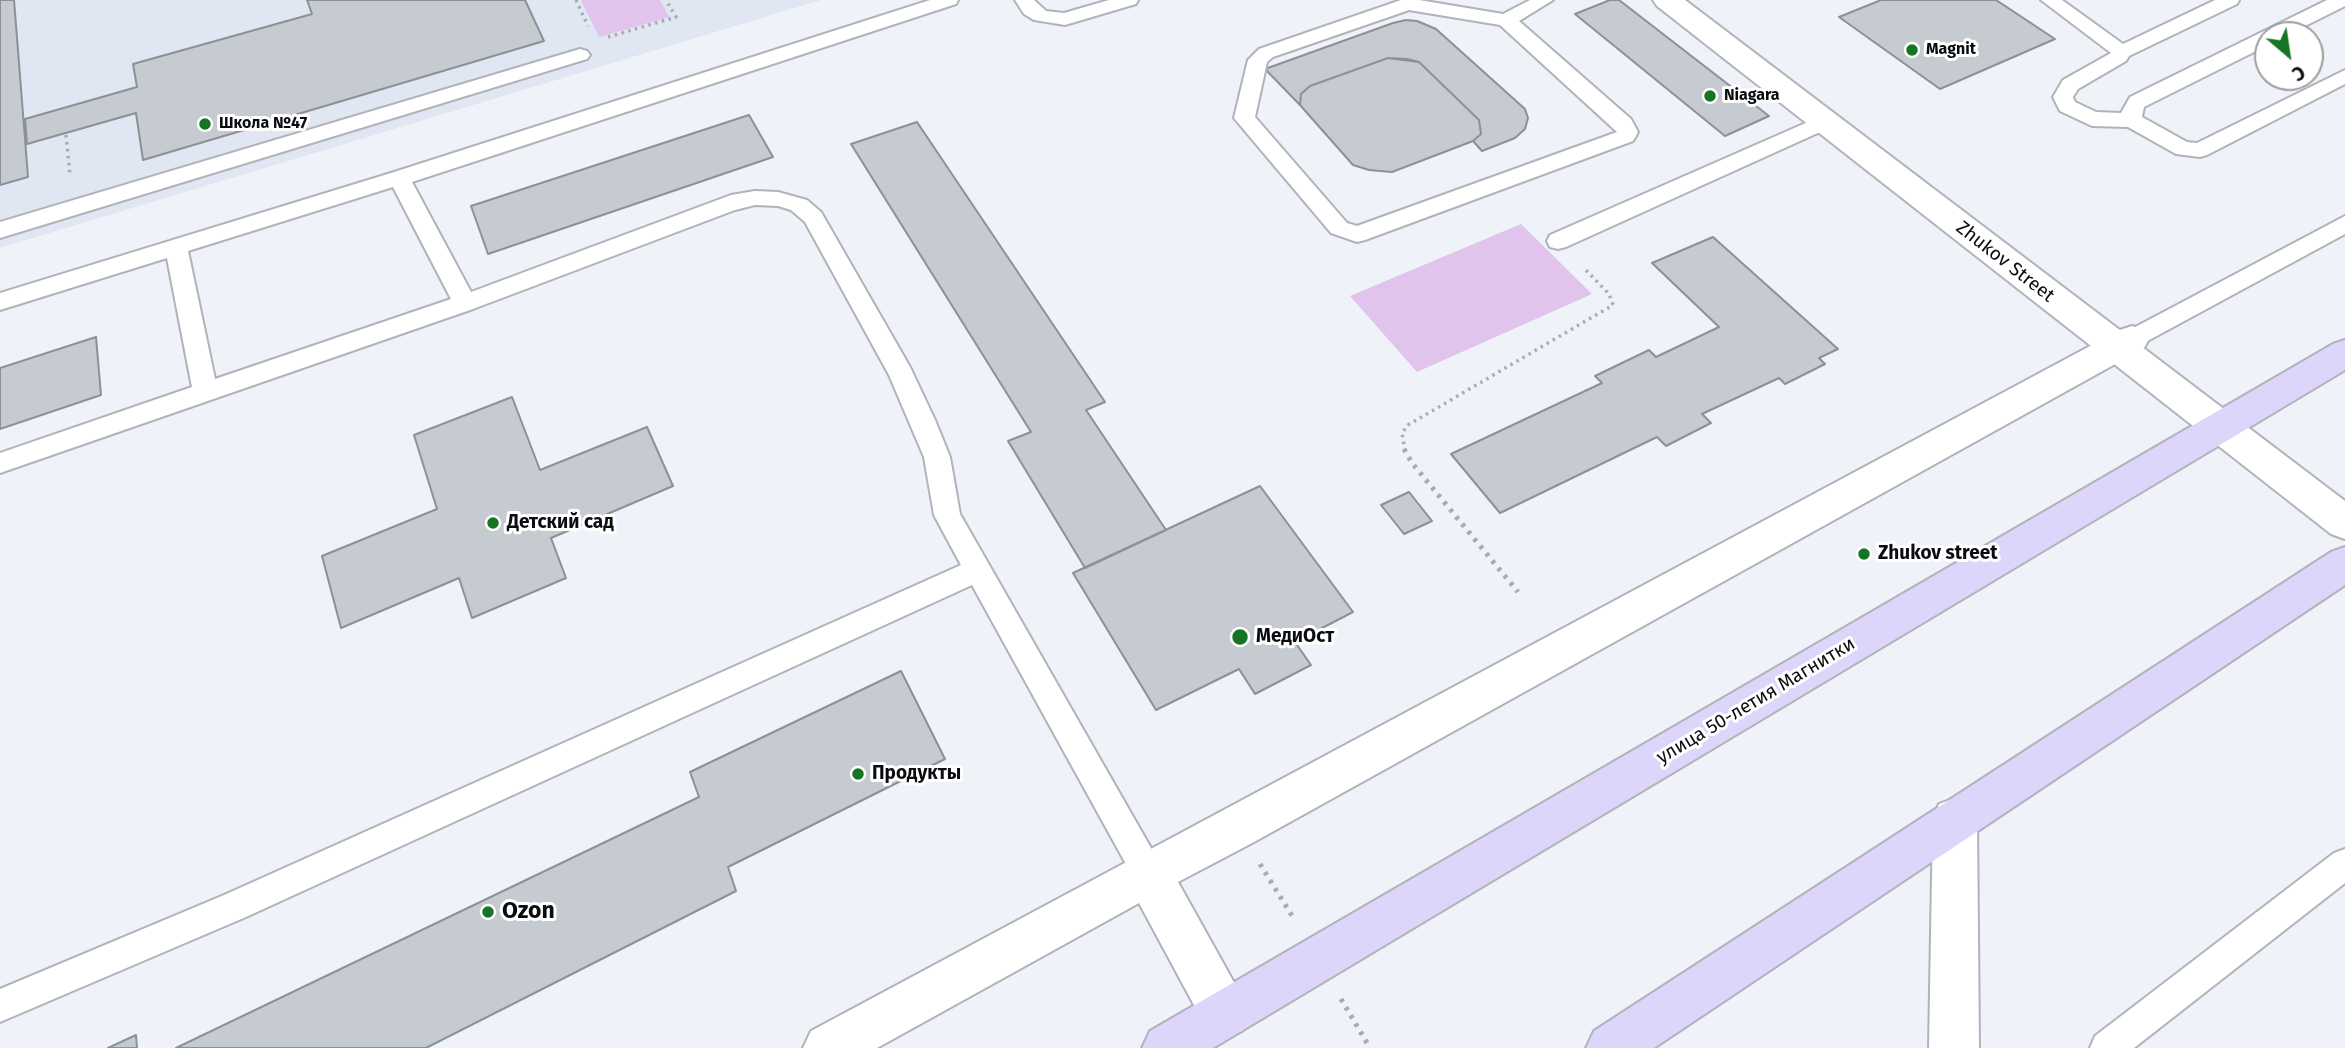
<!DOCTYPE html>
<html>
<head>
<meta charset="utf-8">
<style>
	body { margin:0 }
	#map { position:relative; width:2345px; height:1048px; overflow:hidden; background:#eff2f8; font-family:"Fira Sans",sans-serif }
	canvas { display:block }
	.north { position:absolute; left:2254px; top:21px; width:70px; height:70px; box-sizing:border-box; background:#fff; border:2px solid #9d9e9f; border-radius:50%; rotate:151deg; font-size:19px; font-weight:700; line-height:28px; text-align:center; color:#0b0c0f }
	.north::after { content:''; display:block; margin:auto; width:24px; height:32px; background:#157525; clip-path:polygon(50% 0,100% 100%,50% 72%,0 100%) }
</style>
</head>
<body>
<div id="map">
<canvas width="2345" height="1048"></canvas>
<div class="north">С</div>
</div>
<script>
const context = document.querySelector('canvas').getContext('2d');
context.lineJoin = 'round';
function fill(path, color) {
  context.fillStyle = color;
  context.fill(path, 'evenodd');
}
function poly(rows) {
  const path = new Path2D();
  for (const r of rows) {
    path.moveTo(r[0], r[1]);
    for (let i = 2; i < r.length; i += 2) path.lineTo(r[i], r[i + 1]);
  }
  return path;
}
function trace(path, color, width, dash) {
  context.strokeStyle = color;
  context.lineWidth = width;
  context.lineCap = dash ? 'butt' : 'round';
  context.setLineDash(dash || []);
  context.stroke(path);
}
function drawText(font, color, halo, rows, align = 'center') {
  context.font = font + ' "Fira Sans",sans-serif';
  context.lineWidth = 6;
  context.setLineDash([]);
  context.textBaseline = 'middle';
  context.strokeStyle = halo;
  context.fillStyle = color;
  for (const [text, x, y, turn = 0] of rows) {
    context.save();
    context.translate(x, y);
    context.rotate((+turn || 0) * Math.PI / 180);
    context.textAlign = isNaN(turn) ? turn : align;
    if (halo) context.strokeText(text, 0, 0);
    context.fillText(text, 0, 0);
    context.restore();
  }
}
fill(poly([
	[0,0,821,0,0,248]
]), '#e0e6f2');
fill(poly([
	[581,0,660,0,669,17,599,37],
	[1521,224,1592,294,1417,372,1350,296]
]), '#e0c4ec');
const building = poly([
	[0,0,14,0,28,177,0,185,0,0],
	[307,0,525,0,544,41,143,160,136,113,27,144,25,119,137,87,133,64,312,14,307,0],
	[1610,0,1619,0,1769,116,1725,136,1575,14,1610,0],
	[1881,0,1996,0,2055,39,1940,89,1839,17,1881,0],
	[1406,20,1417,21,1436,29,1525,109,1528,118,1525,129,1515,138,1482,151,1473,141,1481,134,1479,120,1419,62,1407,59,1388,58,1310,86,1301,94,1300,105,1265,69,1393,23,1406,20],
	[1388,58,1419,62,1479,120,1481,134,1473,141,1392,172,1369,170,1353,165,1300,105,1301,94,1310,86,1388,58],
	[749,115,773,157,488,254,471,206,749,115],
	[917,122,1105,402,1086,410,1166,530,1085,568,1008,441,1031,432,851,144,917,122],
	[1713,237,1838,349,1819,358,1825,364,1785,384,1779,378,1702,414,1711,423,1666,446,1657,437,1500,513,1451,454,1602,383,1595,376,1649,350,1656,357,1719,327,1652,263,1713,237],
	[96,337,101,395,0,429,0,368,96,337],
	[512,397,540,470,647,427,673,486,551,538,566,578,472,618,459,578,341,628,322,556,437,509,414,435,512,397],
	[1260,486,1353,612,1295,642,1311,665,1255,694,1239,669,1156,710,1073,573,1260,486],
	[1409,492,1432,521,1404,534,1381,505,1409,492],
	[901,671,945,759,728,867,736,891,426,1048,176,1048,699,797,690,772,901,671],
	[136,1035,137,1048,108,1048,136,1035]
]);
fill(building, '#c5cbd0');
trace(building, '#8b9196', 2);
const service = poly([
	[930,0,958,0,956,4,412,182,471,292,731,195,755,191,778,192,807,200,821,212,910,367,935,420,950,457,960,514,1159,862,1164,873,1159,884,1148,888,1137,884,972,585,246,917,0,1022,0,989,224,895,961,565,934,515,924,457,889,375,805,222,791,210,778,206,755,205,735,210,473,309,0,473,0,453,192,387,167,258,0,310,0,293,391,173,930,0],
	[393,187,451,299,215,379,188,251,393,187],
	[1015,0,1034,0,1046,11,1064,13,1109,0,1138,0,1136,4,1065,25,1034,20,1024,14,1015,0],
	[1401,0,1419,0,1503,14,1530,0,1553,0,1519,21,1631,119,1638,132,1636,136,1633,141,1365,240,1357,242,1331,233,1234,118,1248,60,1259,49,1401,0],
	[1409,10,1500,25,1617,132,1357,226,1347,223,1255,117,1267,62,1273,57,1409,10],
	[2041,0,2062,0,2123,44,2215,0,2239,0,2237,4,2129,56,2126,61,2078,89,2073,97,2075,102,2096,112,2121,113,2130,97,2327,0,2345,0,2345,6,2287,35,2268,35,2268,45,2144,107,2142,117,2187,142,2197,143,2345,70,2345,84,2207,155,2200,157,2176,154,2128,127,2092,126,2060,111,2053,97,2063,80,2111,53,2041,0],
	[580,49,587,51,590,55,587,59,0,238,0,222,580,49],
	[1824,115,1831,117,1834,122,1831,127,1566,247,1558,249,1550,247,1547,241,1550,235,1824,115],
	[2345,216,2345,234,2140,345,2132,348,2124,345,2120,339,2124,333,2345,216],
	[2345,849,2345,883,2134,1048,2090,1048,2095,1036,2334,853,2345,849]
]);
const minor = poly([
	[2132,326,2144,330,2149,339,2144,348,1254,842,1178,882,1242,997,1249,1014,1242,1031,1225,1038,1208,1031,1139,903,877,1048,803,1048,811,1031,2120,330,2132,326],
	[1955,798,1971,804,1977,819,1979,1048,1929,1048,1933,819,1939,804,1955,798]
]);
const tertiary = poly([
	[1653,0,1685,0,2345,501,2345,539,2331,534,1657,6,1653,0]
]);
const secondary = poly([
	[2345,340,2345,370,1213,1048,1142,1048,1150,1031,2333,344,2345,340],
	[2345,547,2345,585,1654,1048,1586,1048,1594,1031,2331,552,2345,547]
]);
trace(service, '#b0b3ba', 4);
trace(minor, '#b0b3ba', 4);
trace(tertiary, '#b0b3ba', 4);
trace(secondary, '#b0b3ba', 4);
trace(poly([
	[576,0,588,26],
	[608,37,676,17,666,0],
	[66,135,70,175],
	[1405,451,1402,433,1408,425,1613,305,1609,294,1583,267]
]), '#a9abb0', 3.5, [2.5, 4.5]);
trace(poly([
	[1404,449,1412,463,1518,592],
	[1260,864,1294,919],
	[1341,999,1370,1048]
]), '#a9abb0', 5, [3.5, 6]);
fill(service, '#fff');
fill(minor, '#fff');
fill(tertiary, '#fff');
fill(secondary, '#ded5fa');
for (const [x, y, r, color] of [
	[1912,50,7,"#157525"],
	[1710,96,7,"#157525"],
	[205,124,7,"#157525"],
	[493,523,7,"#157525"],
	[1864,554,7,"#157525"],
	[1240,637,9,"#157525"],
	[858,774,7,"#157525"],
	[488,912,7,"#157525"]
]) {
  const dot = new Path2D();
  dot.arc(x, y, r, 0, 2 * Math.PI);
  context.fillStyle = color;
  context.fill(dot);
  trace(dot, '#fff', 2.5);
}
drawText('bold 16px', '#0b0c0f', '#fff', [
	["Magnit",1926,50],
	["Niagara",1724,96],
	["Школа №47",219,124]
], 'left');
drawText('19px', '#0b0c0f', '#fff', [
	["Zhukov Street",2005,262,38],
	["улица 50-летия Магнитки",1756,701,-31]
]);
drawText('bold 19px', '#0b0c0f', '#fff', [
	["Детский сад",507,523],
	["Zhukov street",1878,554],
	["МедиОст",1256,637],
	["Продукты",872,774]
], 'left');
drawText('bold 23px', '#0b0c0f', '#fff', [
	["Ozon",502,912]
], 'left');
</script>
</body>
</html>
